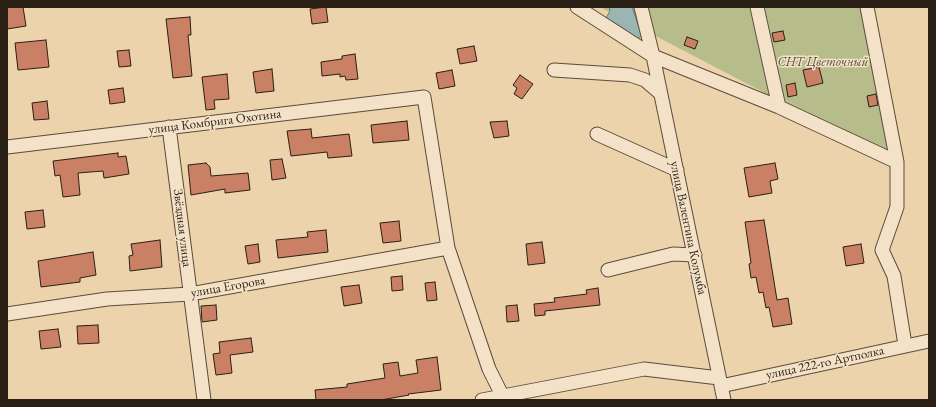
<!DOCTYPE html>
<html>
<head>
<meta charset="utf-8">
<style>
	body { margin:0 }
	#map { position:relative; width:936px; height:407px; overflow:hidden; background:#edd3ab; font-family:"EB Garamond",serif }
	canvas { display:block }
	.frame { position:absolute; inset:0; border:8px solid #2a1f15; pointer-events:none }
</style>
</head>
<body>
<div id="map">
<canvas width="936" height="407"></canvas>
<div class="frame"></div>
</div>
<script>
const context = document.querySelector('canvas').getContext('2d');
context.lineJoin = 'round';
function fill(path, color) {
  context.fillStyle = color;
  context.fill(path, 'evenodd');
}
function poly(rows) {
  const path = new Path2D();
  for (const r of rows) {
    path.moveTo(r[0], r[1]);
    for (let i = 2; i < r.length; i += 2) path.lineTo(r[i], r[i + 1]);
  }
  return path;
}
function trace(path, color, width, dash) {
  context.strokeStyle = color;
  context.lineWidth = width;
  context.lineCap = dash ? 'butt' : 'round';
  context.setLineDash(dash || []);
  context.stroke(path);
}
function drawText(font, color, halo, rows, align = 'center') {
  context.font = font + ' "EB Garamond",serif';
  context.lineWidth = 3;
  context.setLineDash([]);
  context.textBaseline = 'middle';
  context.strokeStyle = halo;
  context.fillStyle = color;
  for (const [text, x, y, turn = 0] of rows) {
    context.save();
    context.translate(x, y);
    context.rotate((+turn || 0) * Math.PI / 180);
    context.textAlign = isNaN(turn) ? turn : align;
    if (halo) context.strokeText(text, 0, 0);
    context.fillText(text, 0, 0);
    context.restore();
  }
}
fill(poly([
	[600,7,867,7,897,162]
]), '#b6bd8b');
const water = poly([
	[609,7,632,7,642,36,636,39,606,18,610,11,609,7]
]);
fill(water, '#9bb6b2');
trace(water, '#6e7a73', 1);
const building = poly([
	[7,7,23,7,26,26,7,29,7,7],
	[326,7,328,22,312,24,310,9,326,7],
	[190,17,191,35,188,35,192,76,173,78,166,19,190,17],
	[783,31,785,40,774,42,772,33,783,31],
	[687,37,698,41,695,49,684,45,687,37],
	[46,40,49,67,18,70,15,43,46,40],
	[474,46,477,61,460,64,457,49,474,46],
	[129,50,131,66,119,67,117,51,129,50],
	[355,54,358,79,346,80,345,76,340,77,340,74,322,76,321,62,342,59,342,56,355,54],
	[819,67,823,83,807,87,803,70,819,67],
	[272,69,274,91,256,93,253,72,272,69],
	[452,70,455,86,439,89,436,73,452,70],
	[227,74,229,99,214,100,215,109,206,110,202,77,227,74],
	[520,75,533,84,522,99,514,94,517,88,513,85,520,75],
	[795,83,797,95,788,97,786,85,795,83],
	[123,88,125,102,110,104,108,90,123,88],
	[876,94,878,105,869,107,867,96,876,94],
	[47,101,49,119,34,120,32,103,47,101],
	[407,121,409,140,373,143,371,125,407,121],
	[507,121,509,136,494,138,490,122,507,121],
	[311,129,312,138,349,134,352,156,328,158,327,152,291,156,287,131,311,129],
	[118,153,118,157,126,156,129,174,104,178,103,171,78,173,80,195,63,197,60,175,55,176,53,161,118,153],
	[282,159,286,178,272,180,270,160,282,159],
	[206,163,210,167,211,176,248,173,250,190,225,193,225,189,191,195,188,165,206,163],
	[775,163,778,179,770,181,772,193,749,197,744,168,775,163],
	[43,210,45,227,27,229,25,212,43,210],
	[764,220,777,300,788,298,792,324,773,327,769,307,766,308,763,292,759,293,756,277,751,278,749,264,751,263,745,222,764,220],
	[399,221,401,241,383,243,380,223,399,221],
	[326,230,328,252,278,258,276,240,308,237,307,232,326,230],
	[160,240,162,267,130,271,129,256,133,255,131,244,160,240],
	[542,242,545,263,528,265,526,244,542,242],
	[258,244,260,262,248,264,245,246,258,244],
	[861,244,864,263,846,266,843,247,861,244],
	[93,252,96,275,80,278,80,282,41,287,38,261,93,252],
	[402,276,403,290,392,291,391,277,402,276],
	[435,282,437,300,427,301,425,283,435,282],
	[359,285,362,303,344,306,341,287,359,285],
	[598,288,600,305,545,311,545,315,535,316,534,304,555,302,554,298,587,294,586,290,598,288],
	[216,305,217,320,202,322,201,306,216,305],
	[517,305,519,321,507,322,506,306,517,305],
	[98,325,99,343,78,344,77,326,98,325],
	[58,329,61,347,41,349,39,331,58,329],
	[251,338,253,352,230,355,232,373,216,375,213,354,220,353,219,342,251,338],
	[437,357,441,390,408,394,409,395,381,400,316,400,315,390,347,387,347,384,385,378,383,364,398,362,400,376,418,373,416,360,437,357]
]);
fill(building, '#ca8064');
trace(building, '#2a1f15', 1);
const minor = poly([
	[577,7,653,56,779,107,897,162],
	[641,7,653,56,724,400],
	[757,7,779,107],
	[867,7,897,162,897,207,882,250,894,276,905,345],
	[554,70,630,75,645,80,660,93],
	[169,127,204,400],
	[597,134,677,170],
	[7,147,424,97,448,248,489,369,503,397],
	[608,270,673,254,695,255],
	[7,314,107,299,190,294,448,248],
	[721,386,929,341],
	[482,400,644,369,719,378]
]);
trace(minor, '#5b4c3a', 15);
trace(minor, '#f3e2c8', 13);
drawText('italic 13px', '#544e38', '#f3e2c8', [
	["СНТ Цветочный",823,62]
]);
drawText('13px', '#2a1f15', '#f3e2c8', [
	["улица Комбрига Охотина",215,122,-7],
	["Звёздная улица",182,228,83],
	["улица Валентина Колумба",688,228,78],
	["улица Егорова",228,287,-10],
	["улица 222-го Артполка",825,363,-12]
]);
</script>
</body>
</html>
